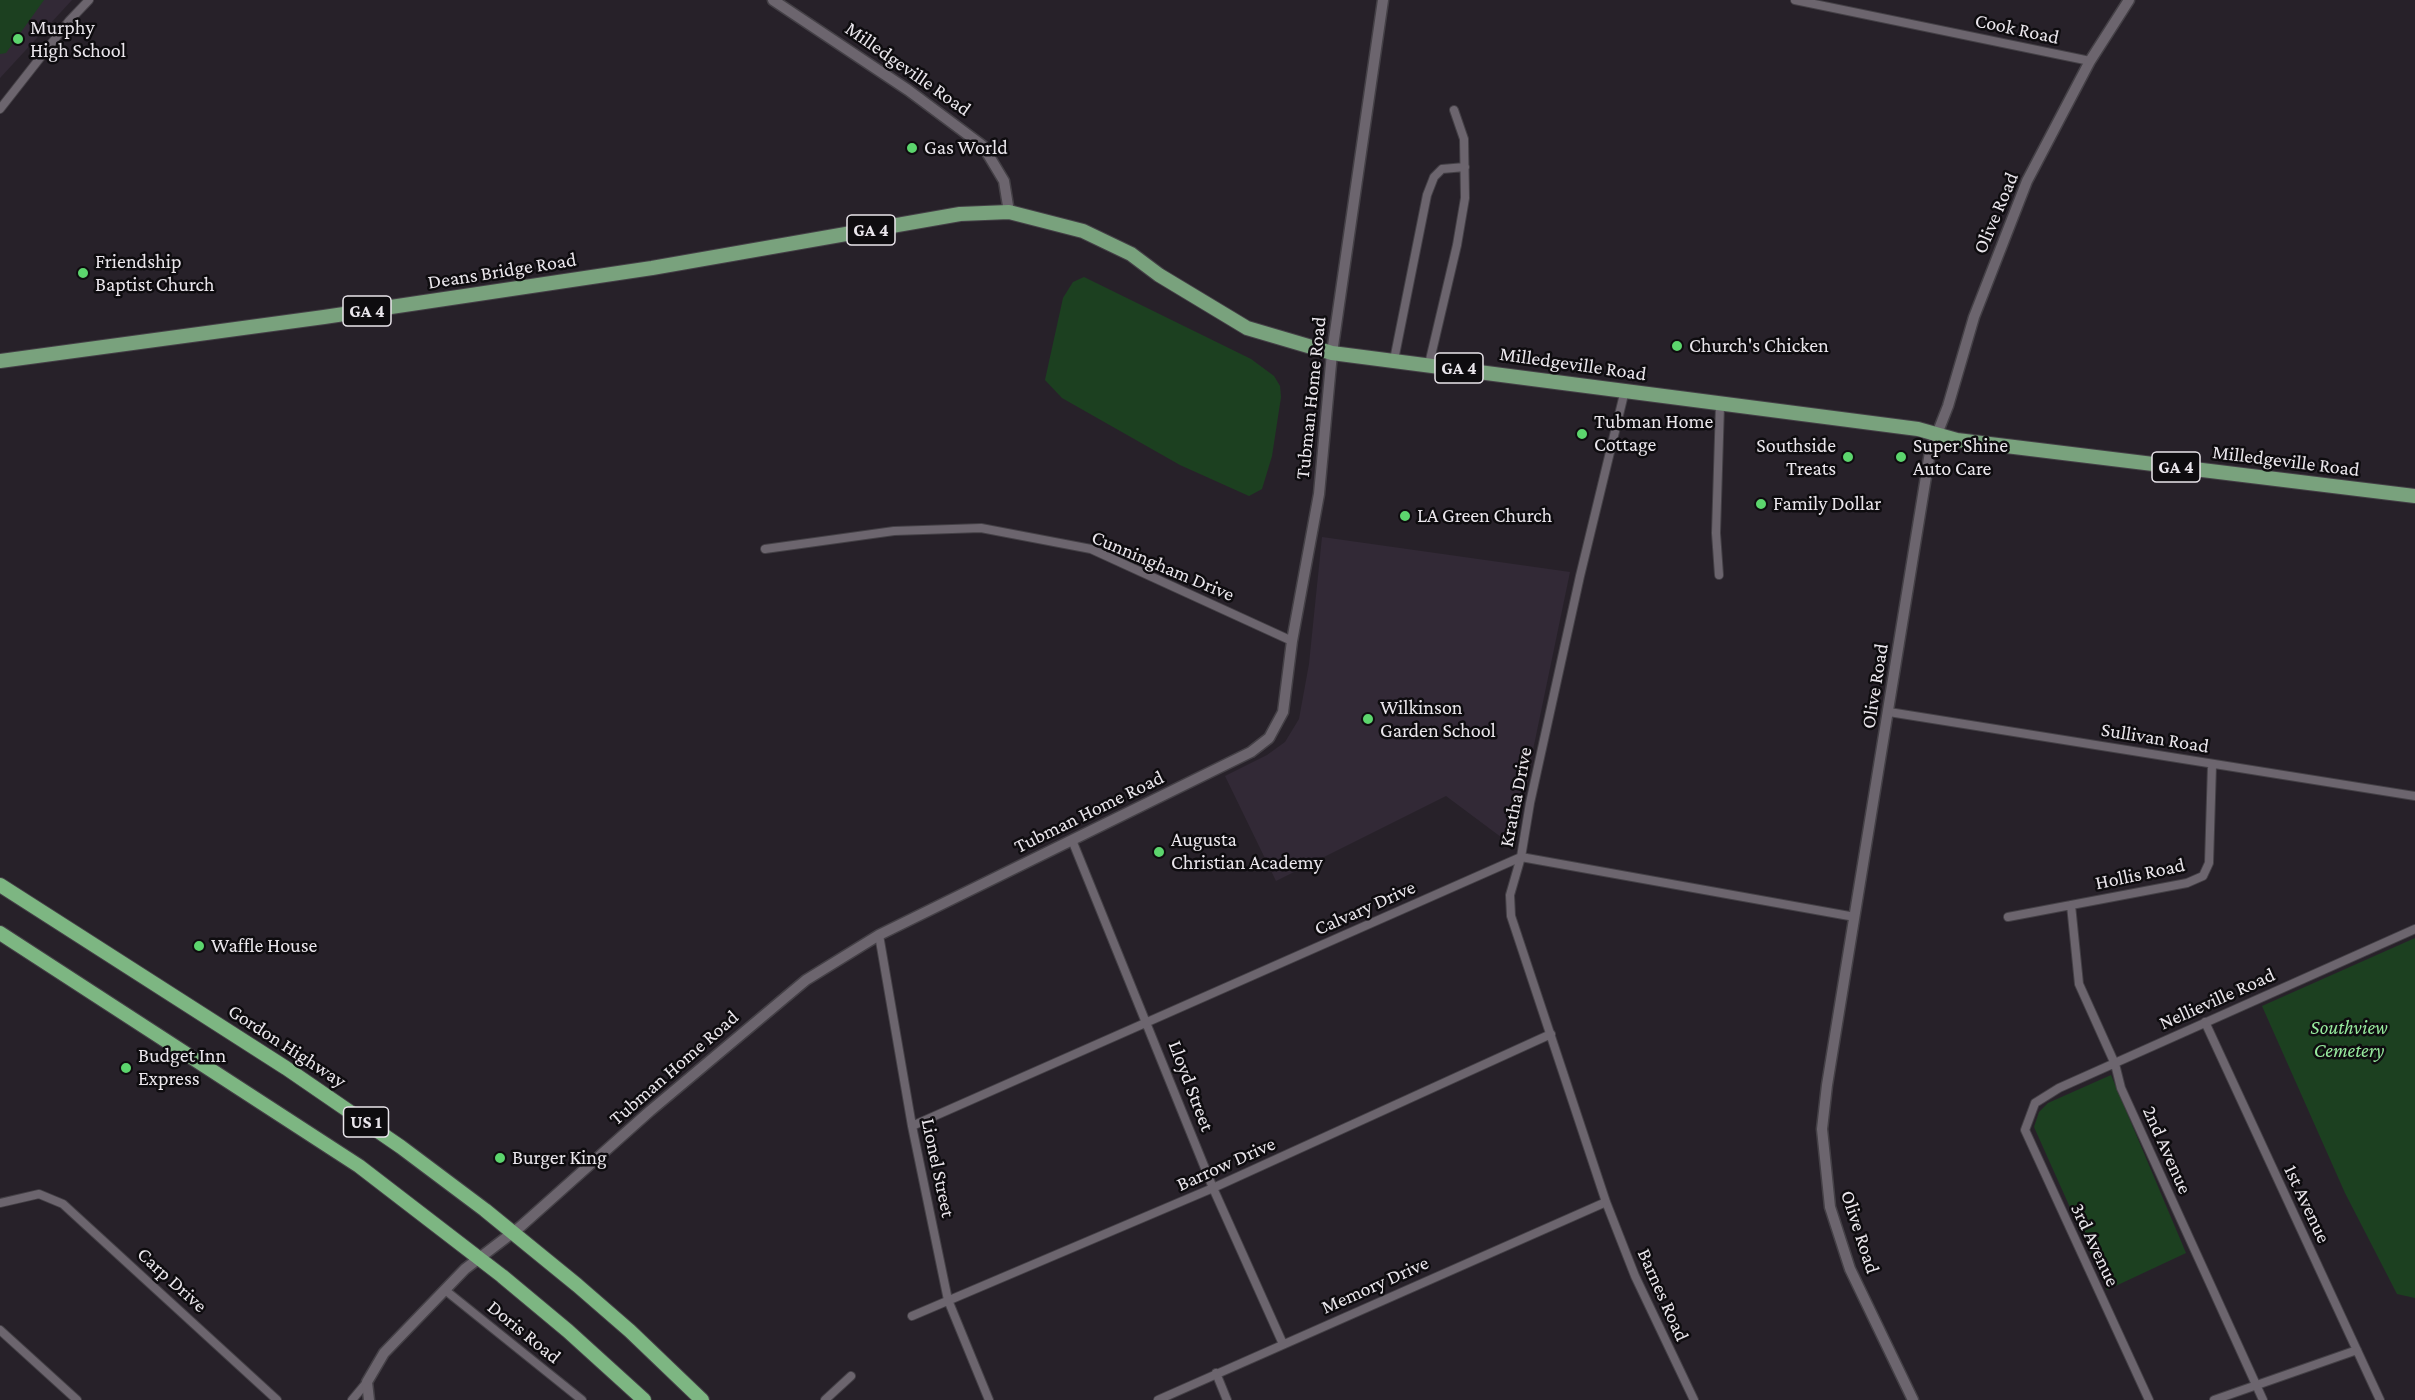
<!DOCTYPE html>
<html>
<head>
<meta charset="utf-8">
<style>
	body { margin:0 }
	canvas { display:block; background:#272129 }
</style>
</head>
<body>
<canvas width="2415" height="1400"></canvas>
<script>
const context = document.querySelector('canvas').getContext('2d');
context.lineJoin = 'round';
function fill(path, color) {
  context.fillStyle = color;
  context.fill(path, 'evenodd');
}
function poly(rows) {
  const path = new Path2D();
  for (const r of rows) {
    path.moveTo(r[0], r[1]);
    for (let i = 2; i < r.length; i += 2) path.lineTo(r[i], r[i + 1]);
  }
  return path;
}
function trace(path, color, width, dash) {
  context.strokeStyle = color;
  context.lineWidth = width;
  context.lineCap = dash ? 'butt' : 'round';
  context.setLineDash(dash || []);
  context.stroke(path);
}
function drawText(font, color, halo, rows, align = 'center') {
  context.font = font + ' "Crimson Pro",serif';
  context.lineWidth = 5;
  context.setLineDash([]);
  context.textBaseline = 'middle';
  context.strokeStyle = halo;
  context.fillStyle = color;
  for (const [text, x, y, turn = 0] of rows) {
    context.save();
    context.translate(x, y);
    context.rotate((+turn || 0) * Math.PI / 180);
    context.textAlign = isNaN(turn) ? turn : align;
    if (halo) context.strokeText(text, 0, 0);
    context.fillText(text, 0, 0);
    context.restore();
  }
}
fill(poly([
	[0,0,72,0,0,78],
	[1322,537,1570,572,1513,846,1446,796,1276,881,1225,776,1267,755,1285,742,1299,719,1309,664]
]), '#322936');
fill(poly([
	[0,0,44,0,6,53,0,54],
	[1084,277,1251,359,1274,376,1280,386,1281,397,1272,456,1262,489,1249,496,1180,465,1062,398,1045,380,1063,298,1073,282],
	[2415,938,2415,1298,2397,1294,2345,1193,2262,1006],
	[2111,1075,2186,1253,2107,1290,2034,1127,2039,1112,2048,1103]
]), '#1c4020');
const minor = poly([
	[1795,0,2090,61],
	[0,109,69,21,89,0],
	[1394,360,1427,195,1434,177,1442,169,1465,167],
	[1429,364,1457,245,1465,198,1464,139,1454,110],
	[1625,390,1580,576,1530,803,1521,857,1510,895,1511,916,1606,1202,1635,1276,1694,1400],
	[765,549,894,531,981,528,1091,549,1292,641],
	[1719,575,1716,533,1720,405],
	[1889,712,2415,796],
	[1072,840,1213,1188,1283,1344],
	[2071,905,2079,984,2115,1064,2121,1088,2263,1400],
	[2008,917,2187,883,2203,876,2209,863,2212,765],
	[879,935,912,1126,948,1300,989,1400],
	[2205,1022,2380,1400],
	[912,1126,1521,857,1855,917],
	[0,1203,39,1194,63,1204,277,1400],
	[445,1290,582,1400],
	[912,1316,1213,1188,1551,1034],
	[0,1330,77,1400],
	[1216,1373,1227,1400],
	[352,1400,367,1382],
	[825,1400,851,1376],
	[1158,1400,1606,1202],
	[2149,1400,2025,1130,2035,1103,2059,1088,2415,929],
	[2214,1400,2357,1350]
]);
const tertiary = poly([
	[773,0,908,90,983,146,1004,181,1009,212],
	[369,1400,367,1382,384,1353,465,1269,520,1227,650,1111,806,980,879,935,1251,752,1269,738,1283,712,1292,641,1319,494,1332,353,1383,0],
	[1913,1400,1850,1269,1830,1207,1822,1129,1827,1085,1930,452,1948,406,1974,317,2027,181,2090,61,2129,0]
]);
const primary = poly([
	[0,361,324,317,652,268,960,214,1009,212,1083,231,1131,254,1159,275,1247,328,1332,353,1918,429,1957,440,2415,496]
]);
const trunk = poly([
	[0,885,286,1068,401,1147,485,1210,577,1285,630,1331,702,1400],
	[0,933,359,1166,502,1276,568,1331,644,1400]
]);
trace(minor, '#444046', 10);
trace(tertiary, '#444046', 13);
trace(primary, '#444046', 16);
trace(trunk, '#444046', 16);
trace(minor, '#6c656e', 8);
trace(tertiary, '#6c656e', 10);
trace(primary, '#79a27d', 14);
trace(trunk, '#7db682', 14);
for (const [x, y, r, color] of [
	[18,39,6,"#5cd56d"],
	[912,148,6,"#5cd56d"],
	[83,273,6,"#5cd56d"],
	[1677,346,6,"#5cd56d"],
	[1582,434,6,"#5cd56d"],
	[1848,457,6,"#5cd56d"],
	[1901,457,6,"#5cd56d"],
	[1761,504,6,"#5cd56d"],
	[1405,516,6,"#5cd56d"],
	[1368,719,6,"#5cd56d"],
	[1159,852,6,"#5cd56d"],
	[199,946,6,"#5cd56d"],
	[126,1068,6,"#5cd56d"],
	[500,1158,6,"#5cd56d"]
]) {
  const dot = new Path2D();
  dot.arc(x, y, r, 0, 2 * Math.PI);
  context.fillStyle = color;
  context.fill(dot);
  trace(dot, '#0e0c0f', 2);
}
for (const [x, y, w] of [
	[871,230,48],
	[367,311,48],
	[1459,368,48],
	[2176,467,48],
	[366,1122,45]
]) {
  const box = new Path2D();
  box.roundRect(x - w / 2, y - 15, w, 30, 4.5);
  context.fillStyle = '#0e0c0f';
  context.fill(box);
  trace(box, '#eae6ec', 1.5);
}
drawText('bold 18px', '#eae6ec', null, [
	["GA 4",871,230],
	["GA 4",367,311],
	["GA 4",1459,368],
	["GA 4",2176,467],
	["US 1",366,1122]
]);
drawText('20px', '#eae6ec', '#0e0c0f', [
	["Murphy",30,28],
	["High School",30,51],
	["Gas World",924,148],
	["Friendship",95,262],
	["Baptist Church",95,285],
	["Church's Chicken",1689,346],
	["Tubman Home",1594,422],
	["Cottage",1594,445],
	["Southside",1836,446,"right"],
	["Treats",1836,469,"right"],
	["Super Shine",1913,446],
	["Auto Care",1913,469],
	["Family Dollar",1773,504],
	["LA Green Church",1417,516],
	["Wilkinson",1380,708],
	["Garden School",1380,731],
	["Augusta",1171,840],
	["Christian Academy",1171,863],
	["Waffle House",211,946],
	["Budget Inn",138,1056],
	["Express",138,1079],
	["Burger King",512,1158]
], 'left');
drawText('20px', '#eae6ec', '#0e0c0f', [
	["Cook Road",2017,29,12],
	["Milledgeville Road",908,69,35],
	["Olive Road",1996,213,-67],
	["Deans Bridge Road",502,271,-9],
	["Milledgeville Road",1573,364,8],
	["Tubman Home Road",1311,398,-84],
	["Milledgeville Road",2286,461,7],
	["Cunningham Drive",1163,566,23],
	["Olive Road",1875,686,-81],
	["Sullivan Road",2155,738,9],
	["Kratha Drive",1516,797,-79],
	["Tubman Home Road",1089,812,-26],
	["Hollis Road",2140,874,-12],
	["Calvary Drive",1365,908,-24],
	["Nellieville Road",2217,999,-24],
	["Gordon Highway",287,1046,33],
	["Tubman Home Road",674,1068,-41],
	["Lloyd Street",1191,1086,69],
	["2nd Avenue",2167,1150,66],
	["Barrow Drive",1226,1164,-24],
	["Lionel Street",938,1168,78],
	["1st Avenue",2307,1204,65],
	["Olive Road",1860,1232,72],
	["3rd Avenue",2095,1245,65],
	["Carp Drive",172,1280,42],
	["Memory Drive",1375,1285,-24],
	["Barnes Road",1663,1295,66],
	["Doris Road",524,1332,39]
]);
drawText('italic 20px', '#97ea9e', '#0e0c0f', [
	["Southview",2349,1028],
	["Cemetery",2349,1051]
]);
</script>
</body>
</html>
